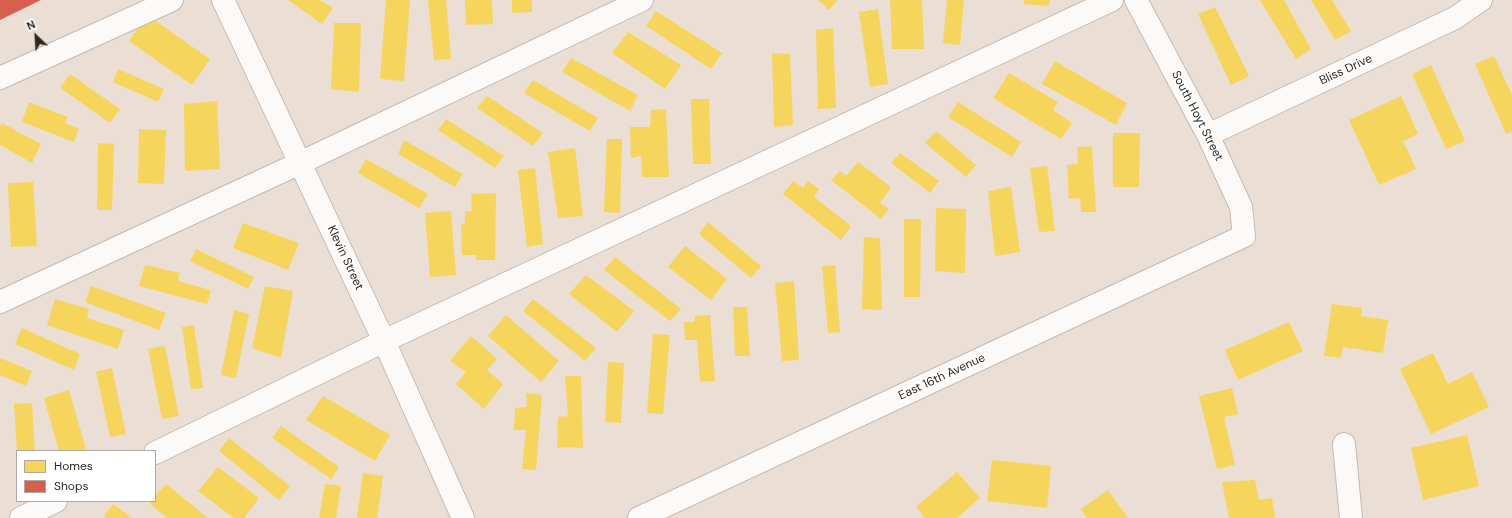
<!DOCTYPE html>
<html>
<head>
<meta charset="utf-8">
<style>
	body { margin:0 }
	#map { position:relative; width:1512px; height:518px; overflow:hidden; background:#ebded4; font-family:"DM Sans",sans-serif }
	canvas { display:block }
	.legend { position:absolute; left:16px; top:450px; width:140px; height:52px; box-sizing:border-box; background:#fff; border:1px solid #aba8a5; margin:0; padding:5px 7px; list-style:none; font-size:12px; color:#2e261e }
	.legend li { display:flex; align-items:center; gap:8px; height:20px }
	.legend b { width:20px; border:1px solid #aba8a5 }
	.north { position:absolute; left:16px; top:16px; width:40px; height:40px; -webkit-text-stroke:3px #fff; paint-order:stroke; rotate:335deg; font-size:11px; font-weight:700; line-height:16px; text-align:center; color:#2e261e }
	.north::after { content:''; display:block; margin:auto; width:14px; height:18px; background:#2e261e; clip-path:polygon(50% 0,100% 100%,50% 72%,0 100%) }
</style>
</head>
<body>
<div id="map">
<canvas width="1512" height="518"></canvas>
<ul class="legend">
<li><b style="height:11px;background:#f6d55c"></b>Homes</li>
<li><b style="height:11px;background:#d6604d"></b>Shops</li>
</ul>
<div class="north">N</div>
</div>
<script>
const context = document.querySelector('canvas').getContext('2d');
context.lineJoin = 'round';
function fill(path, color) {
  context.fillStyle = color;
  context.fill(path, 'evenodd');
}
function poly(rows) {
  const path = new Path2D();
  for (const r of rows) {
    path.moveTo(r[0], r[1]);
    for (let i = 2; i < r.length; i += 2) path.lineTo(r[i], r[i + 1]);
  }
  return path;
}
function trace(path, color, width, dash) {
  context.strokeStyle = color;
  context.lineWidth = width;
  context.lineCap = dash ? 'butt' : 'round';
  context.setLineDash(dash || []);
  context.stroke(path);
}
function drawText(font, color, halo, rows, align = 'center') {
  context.font = font + ' "DM Sans",sans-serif';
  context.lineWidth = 4;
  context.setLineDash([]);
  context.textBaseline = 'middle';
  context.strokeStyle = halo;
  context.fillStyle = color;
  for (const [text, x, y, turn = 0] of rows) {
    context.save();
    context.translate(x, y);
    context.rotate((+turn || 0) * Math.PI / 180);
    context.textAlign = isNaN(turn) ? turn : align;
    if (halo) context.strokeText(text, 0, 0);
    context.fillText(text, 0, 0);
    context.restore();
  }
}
fill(poly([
	[288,0,320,0,333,8,322,24],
	[386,0,410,0,404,81,380,79],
	[428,0,446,0,451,59,434,60],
	[465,0,492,0,493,24,466,25],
	[512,0,532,0,532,12,512,13],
	[818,0,838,0,829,10],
	[890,0,922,0,924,49,892,49],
	[947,0,964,0,960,45,943,43],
	[1024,0,1050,0,1049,6,1024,4],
	[1260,0,1284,0,1311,49,1296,59],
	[1311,0,1332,0,1351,31,1335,40],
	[1215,7,1249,76,1231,85,1198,14],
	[878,9,888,84,870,87,859,12],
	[656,11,722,53,711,69,646,26],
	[147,15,210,59,192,85,129,41],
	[334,23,361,23,359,92,331,89],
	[833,28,836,108,818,109,816,30],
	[628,32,681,65,665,89,612,53],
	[772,53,790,54,793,125,774,127],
	[1494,56,1512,95,1512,132,1506,134,1475,64],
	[571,58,638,95,630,111,562,72],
	[1055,61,1127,103,1116,125,1042,84],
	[1431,65,1465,141,1446,149,1412,74],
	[118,69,164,89,158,102,113,82],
	[1009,73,1058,102,1053,110,1072,123,1061,139,993,98],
	[70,74,120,109,110,123,60,88],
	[533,80,598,118,590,131,524,93],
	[487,96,543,133,533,146,477,108],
	[1401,96,1418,134,1403,141,1416,169,1379,185,1349,120],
	[691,99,709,99,711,164,693,164],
	[217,101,220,169,185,171,184,104],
	[29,102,68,117,65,123,79,129,74,142,22,122],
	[958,102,1021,142,1012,157,948,117],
	[666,109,669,177,642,177,641,156,631,158,630,127,650,127,651,110],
	[446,119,504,156,495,168,438,130],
	[2,123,41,144,32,163,0,145,0,127],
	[139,129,166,130,164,184,138,183],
	[936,131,976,165,966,177,925,143],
	[1113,133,1140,133,1139,187,1113,187],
	[607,139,622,139,620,213,604,212],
	[404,140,463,174,455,187,398,154],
	[98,143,114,144,112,210,97,210],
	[1092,146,1096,212,1081,212,1080,198,1069,199,1067,165,1078,164,1077,147],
	[575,148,583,216,558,218,548,152],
	[900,153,939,181,930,193,891,163],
	[366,159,428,194,419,208,358,173],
	[858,162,891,187,880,203,889,209,881,219,831,180,840,171,846,176],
	[1047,166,1055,231,1039,232,1030,168],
	[535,168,543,244,527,247,518,170],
	[793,181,803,188,808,181,819,189,814,197,851,226,841,240,783,194],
	[33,182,37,246,11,247,8,183],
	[1011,187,1020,252,995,256,988,191],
	[496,193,495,260,476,260,477,255,462,255,461,224,465,223,465,211,472,211,471,194],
	[936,208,966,209,965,273,935,271],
	[451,211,456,275,430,277,425,213],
	[904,219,921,219,920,297,904,297],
	[708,222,761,266,751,278,699,234],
	[243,223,299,243,288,270,233,248],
	[864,237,880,238,882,310,862,309],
	[685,246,727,279,711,300,668,267],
	[196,249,254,277,248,289,190,261],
	[615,257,681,309,670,321,604,270],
	[145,265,180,273,178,281,211,290,207,304,139,286],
	[835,265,840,332,828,333,822,266],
	[586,275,634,311,617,332,569,294],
	[794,281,799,360,782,361,775,283],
	[91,286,166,313,159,330,85,302],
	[265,286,293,291,281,358,252,348],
	[55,299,89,309,87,318,124,330,118,349,47,325],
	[533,299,596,348,585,361,523,311],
	[1332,304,1362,308,1361,316,1388,320,1383,353,1343,347,1341,358,1324,356],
	[733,307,747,307,750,356,735,356],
	[234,310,249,314,236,378,221,375],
	[506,315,559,361,541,382,488,336],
	[710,315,715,381,700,382,697,340,685,340,684,322,695,322,695,316],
	[1289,322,1303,351,1238,380,1225,350],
	[194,325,203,388,191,389,182,327],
	[22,328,80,354,74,370,15,344],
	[653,334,670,335,663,414,647,413],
	[471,336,497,359,487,370,503,384,484,409,456,384,466,372,450,361],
	[165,346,179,416,162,419,148,349],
	[1433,353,1448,384,1472,372,1489,407,1431,434,1400,369],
	[0,358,32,371,26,386,0,375],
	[608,362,624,363,621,423,605,422],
	[112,368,126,434,110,437,96,372],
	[565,376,581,376,583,448,568,447,557,448,558,417,568,416],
	[1232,388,1238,414,1224,417,1235,465,1217,469,1199,396],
	[69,390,86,449,80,451,59,451,44,398],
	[526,393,542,395,536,470,522,469,526,430,514,430,515,408,527,407],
	[323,396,390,435,375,461,306,420],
	[32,403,35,451,17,451,14,404],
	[281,426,339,467,331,479,272,438],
	[1467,435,1479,486,1423,500,1411,448],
	[229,438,290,486,279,500,219,451],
	[992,460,1051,466,1047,508,987,501],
	[218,467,259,498,244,518,234,518,198,491],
	[957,472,980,498,957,518,925,518,916,507],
	[363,473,383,476,377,518,357,518],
	[1255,480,1259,500,1272,498,1275,518,1229,518,1222,482],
	[166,484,208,518,167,518,149,503,151,501,155,501,155,496],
	[325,484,341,486,336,518,319,518],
	[1108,490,1128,518,1087,518,1081,509],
	[113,504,132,518,107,518,104,516]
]), '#f6d55c');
fill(poly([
	[0,0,41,0,0,20]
]), '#d6604d');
const minor = poly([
	[223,0,384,341,463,518],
	[0,78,172,0],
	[1208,135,1455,18,1481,0],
	[0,302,300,163,642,0],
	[1344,444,1351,518],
	[155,453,384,341,1112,0],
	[21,518,56,501],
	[639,518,1244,236,1241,207,1208,135,1136,0]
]);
trace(minor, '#c4bab2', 24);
trace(minor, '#fcfaf9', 22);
drawText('12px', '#2e261e', '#fff', [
	["Bliss Drive",1346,70,-25],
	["South Hoyt Street",1197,116,63],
	["Klevin Street",345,258,65],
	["East 16th Avenue",942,377,-25]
]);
</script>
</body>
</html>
